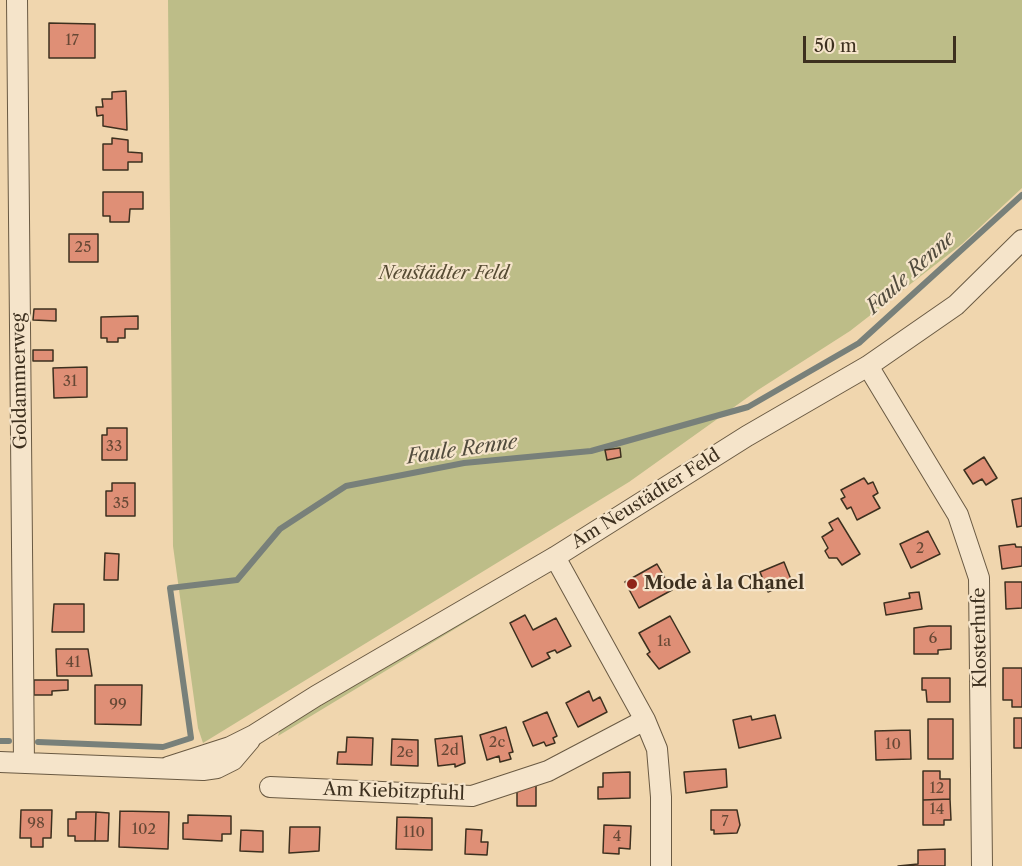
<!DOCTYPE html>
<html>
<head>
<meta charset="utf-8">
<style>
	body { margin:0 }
	#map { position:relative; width:1022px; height:866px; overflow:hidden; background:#f0d6ae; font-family:"Libre Caslon Text",serif }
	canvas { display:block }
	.scale { position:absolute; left:803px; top:36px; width:153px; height:27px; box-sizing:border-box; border:3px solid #3d301f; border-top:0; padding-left:8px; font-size:18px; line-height:21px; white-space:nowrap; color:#3d301f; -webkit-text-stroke:4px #f5e4ca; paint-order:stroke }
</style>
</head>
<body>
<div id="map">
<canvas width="1022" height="866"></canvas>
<div class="scale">50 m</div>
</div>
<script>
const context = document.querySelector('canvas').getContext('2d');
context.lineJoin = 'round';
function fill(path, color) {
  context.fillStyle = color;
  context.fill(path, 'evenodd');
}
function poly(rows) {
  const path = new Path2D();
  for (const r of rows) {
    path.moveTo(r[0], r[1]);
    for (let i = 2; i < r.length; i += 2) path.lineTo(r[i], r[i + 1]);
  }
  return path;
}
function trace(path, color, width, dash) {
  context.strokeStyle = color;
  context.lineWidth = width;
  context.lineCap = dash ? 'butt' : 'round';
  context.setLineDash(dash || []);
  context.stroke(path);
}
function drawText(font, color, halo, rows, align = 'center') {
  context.font = font + ' "Libre Caslon Text",serif';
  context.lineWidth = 4.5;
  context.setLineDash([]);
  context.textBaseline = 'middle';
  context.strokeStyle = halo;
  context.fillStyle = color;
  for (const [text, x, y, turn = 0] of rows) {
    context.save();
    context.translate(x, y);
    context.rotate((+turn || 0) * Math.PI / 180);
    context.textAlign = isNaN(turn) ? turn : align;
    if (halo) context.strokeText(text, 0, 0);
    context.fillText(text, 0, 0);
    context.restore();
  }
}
fill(poly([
	[168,0,1022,0,1022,188,962,244,850,331,758,390,629,482,203,743,198,728,173,546],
	[549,572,278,736,280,730,311,708]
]), '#bdbd88');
trace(poly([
	[0,741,9,741],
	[38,742,163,747,191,738,170,588,237,580,280,529,346,486,464,463,591,451,748,407,859,343,1022,195]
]), '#78807a', 6);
const building = poly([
	[49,23,95,24,95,58,49,58,49,23],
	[126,91,127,130,103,126,103,115,97,116,96,107,103,107,102,99,112,99,112,92,126,91],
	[112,138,128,140,128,152,142,153,142,162,128,162,128,170,103,170,103,144,112,144,112,138],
	[103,192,143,192,143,209,130,209,129,222,110,222,110,216,103,216,103,192],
	[69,234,98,234,98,262,69,262,69,234],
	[34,309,56,309,56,321,33,320,34,309],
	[138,316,138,329,125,329,125,338,118,338,118,342,107,342,107,338,101,338,101,317,138,316],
	[33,350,53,350,53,361,33,361,33,350],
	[87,367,87,397,54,398,53,368,87,367],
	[107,428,127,428,127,460,102,460,102,435,107,435,107,428],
	[620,448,621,457,607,460,605,450,620,448],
	[984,457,997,478,986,485,982,479,973,484,964,470,984,457],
	[864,478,868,484,873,482,878,493,873,496,880,508,857,520,851,507,847,509,841,499,845,497,841,490,864,478],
	[112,483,135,483,135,516,106,516,106,491,112,491,112,483],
	[1022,498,1022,526,1017,527,1012,500,1022,498],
	[838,518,860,554,842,565,837,558,829,558,825,551,828,548,822,537,833,530,829,523,838,518],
	[928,531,940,554,911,568,900,544,928,531],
	[1015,544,1016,547,1022,547,1022,566,1002,569,999,546,1015,544],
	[105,553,119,554,118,580,104,580,105,553],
	[784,562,792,582,768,592,760,572,784,562],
	[657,564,672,590,639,608,625,582,657,564],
	[1005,582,1022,582,1022,608,1006,609,1005,582],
	[919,592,922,609,886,615,884,603,910,598,909,593,919,592],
	[54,604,84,604,84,632,52,632,54,604],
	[525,615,533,630,556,618,571,646,557,653,555,650,547,653,550,658,532,667,510,623,525,615],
	[670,616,690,652,659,669,647,654,650,652,639,633,670,616],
	[929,626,951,626,951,649,938,650,938,654,914,654,914,628,929,626],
	[56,649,88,649,92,676,57,676,56,649],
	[1003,668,1022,668,1022,707,1012,707,1012,700,1003,700,1003,668],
	[922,678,950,678,950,702,927,702,926,690,922,690,922,678],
	[34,680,68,680,68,690,52,691,52,695,34,695,34,680],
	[95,685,142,685,141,725,95,724,95,685],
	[589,691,593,701,600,697,607,712,578,727,566,703,589,691],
	[547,712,557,736,553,738,555,743,546,746,544,742,533,746,523,722,547,712],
	[775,715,781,738,739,748,733,720,751,716,752,720,775,715],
	[1014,718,1022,718,1022,748,1014,748,1014,718],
	[928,719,953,719,953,759,928,759,928,719],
	[506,727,513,752,509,753,511,759,500,762,499,756,487,760,480,735,506,727],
	[910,730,911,759,876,760,875,731,910,730],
	[462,736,465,763,455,767,455,764,438,766,435,739,462,736],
	[347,737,373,738,372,765,337,764,338,752,346,752,347,737],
	[392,739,418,740,418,766,391,765,392,739],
	[726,769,727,787,686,793,684,772,726,769],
	[923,771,940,771,940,779,950,779,950,799,923,800,923,771],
	[630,772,630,798,598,799,598,787,603,787,603,773,630,772],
	[536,783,536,806,517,806,517,792,536,783],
	[950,799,951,820,944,820,944,825,923,825,923,800,950,799],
	[21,810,52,810,51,838,43,838,43,847,31,847,31,838,20,838,21,810],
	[711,810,737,810,740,825,737,833,714,834,714,830,711,830,711,810],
	[120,811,169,812,168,849,119,847,120,811],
	[76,812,96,812,95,841,75,841,75,836,68,836,68,819,76,819,76,812],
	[96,812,109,813,108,841,95,841,96,812],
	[188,815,231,816,231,834,222,834,222,841,183,839,183,823,188,823,188,815],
	[397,817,432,818,432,850,396,849,397,817],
	[604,825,631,826,630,849,619,848,619,854,603,853,604,825],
	[290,827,320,827,319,851,289,853,290,827],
	[466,829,482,830,481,842,488,842,487,855,465,854,466,829],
	[241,830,263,831,263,852,240,851,241,830],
	[945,849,945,866,898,866,918,864,918,850,945,849]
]);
fill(building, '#df8f76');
trace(building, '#3d301f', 1.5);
const minor = poly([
	[17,0,24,763],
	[868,366,958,515,979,578,982,866],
	[555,557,645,720,657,749,661,797,661,866],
	[0,762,203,770,217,768,233,760,250,740],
	[168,767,230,747,254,735,316,696,555,557,747,436,868,366,956,305,1022,240],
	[270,787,472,796,548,771,645,720]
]);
trace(minor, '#6a5a43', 22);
trace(minor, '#f5e4ca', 20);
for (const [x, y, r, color] of [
	[632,584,6,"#8f2418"]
]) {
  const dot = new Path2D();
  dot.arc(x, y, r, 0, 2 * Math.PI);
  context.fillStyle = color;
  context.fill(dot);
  trace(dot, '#f5e4ca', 2);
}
drawText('15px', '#664835', null, [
	["17",72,41],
	["25",83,248],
	["31",70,382],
	["33",114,447],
	["35",121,504],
	["2",920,549],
	["6",933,639],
	["1a",664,642],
	["41",73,663],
	["99",118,705],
	["2c",497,743],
	["10",893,745],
	["2d",450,751],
	["2e",405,753],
	["12",937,789],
	["14",937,810],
	["7",725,822],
	["98",36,824],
	["102",144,830],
	["110",414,833],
	["4",617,837]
]);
drawText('italic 18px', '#574c34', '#f5e4ca', [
	["Neustädter Feld",444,274]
]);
drawText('18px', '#3d301f', '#f5e4ca', [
	["Goldammerweg",20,381,-91],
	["Am Neustädter Feld",646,499,-32],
	["Klosterhufe",980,638,-91],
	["Am Kiebitzpfuhl",394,792,2]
]);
drawText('bold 18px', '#3d301f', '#f5e4ca', [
	["Mode à la Chanel",644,584]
], 'left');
drawText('italic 20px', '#514b3d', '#f5e4ca', [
	["Faule Renne",911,273,-42],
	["Faule Renne",462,450,-8]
]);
</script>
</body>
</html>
